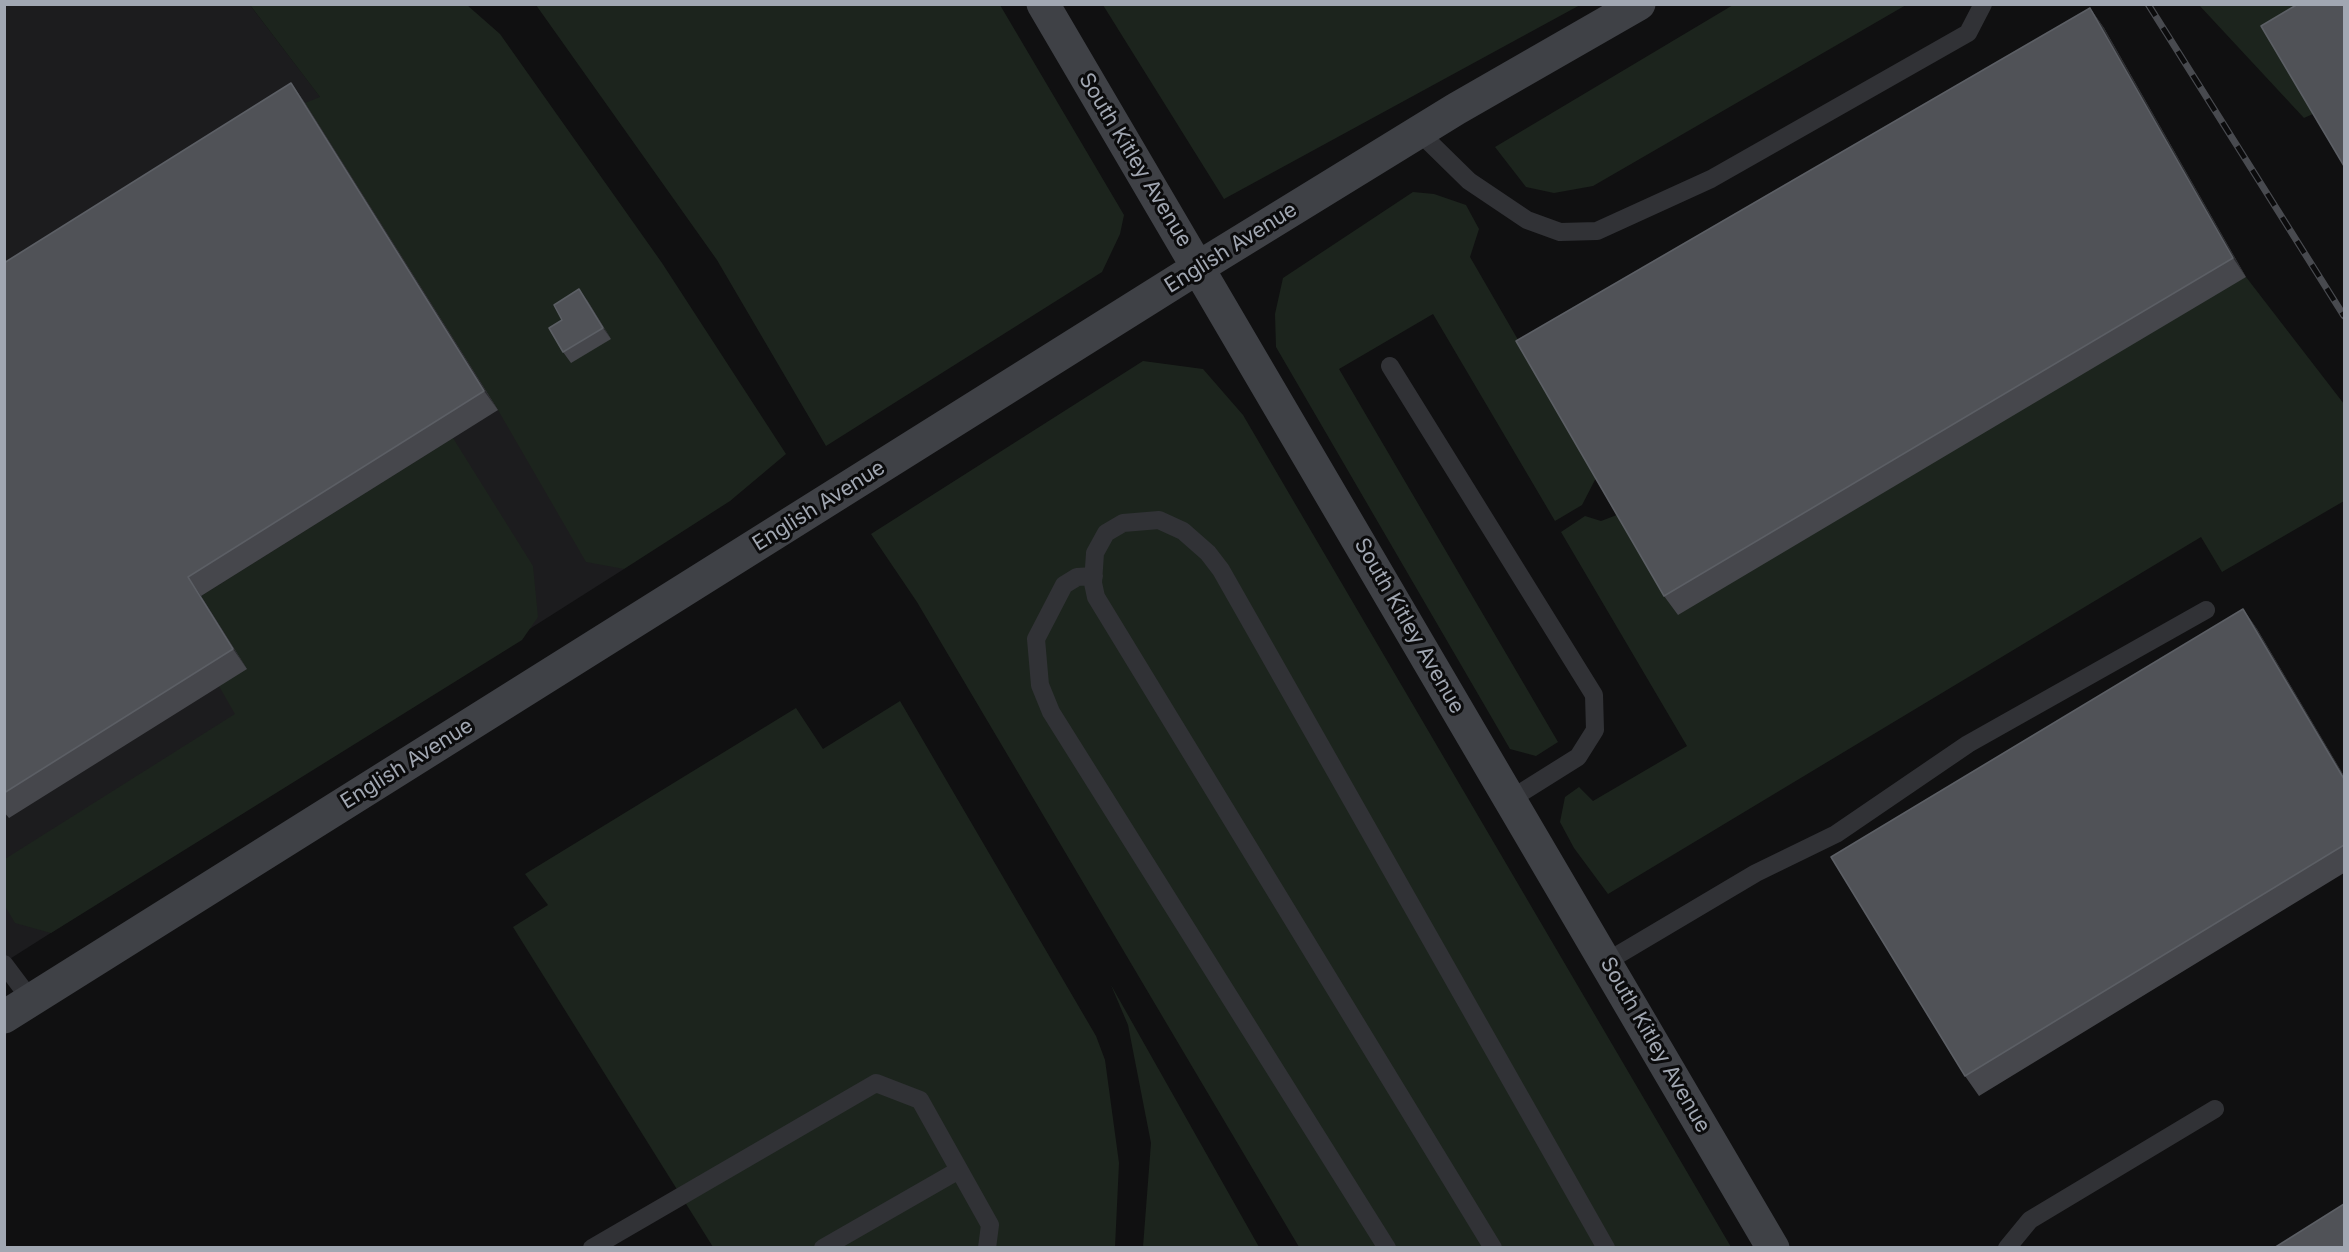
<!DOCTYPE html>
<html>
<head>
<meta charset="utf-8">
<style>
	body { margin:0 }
	#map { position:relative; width:2349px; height:1252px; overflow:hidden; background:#101011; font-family:Inter,sans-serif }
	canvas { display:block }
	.frame { position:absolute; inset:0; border:6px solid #a1a7b2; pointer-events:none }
</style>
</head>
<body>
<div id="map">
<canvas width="2349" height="1252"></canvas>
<div class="frame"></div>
</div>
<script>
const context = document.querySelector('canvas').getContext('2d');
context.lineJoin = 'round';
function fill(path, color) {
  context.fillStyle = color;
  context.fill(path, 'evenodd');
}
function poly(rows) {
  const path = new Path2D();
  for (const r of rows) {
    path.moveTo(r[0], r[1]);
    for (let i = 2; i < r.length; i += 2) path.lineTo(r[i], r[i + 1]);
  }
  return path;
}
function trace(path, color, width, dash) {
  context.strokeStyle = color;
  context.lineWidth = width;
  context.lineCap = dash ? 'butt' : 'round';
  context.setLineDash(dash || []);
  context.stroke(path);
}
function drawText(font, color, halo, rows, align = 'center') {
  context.font = font + ' Inter,sans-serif';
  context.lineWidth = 6;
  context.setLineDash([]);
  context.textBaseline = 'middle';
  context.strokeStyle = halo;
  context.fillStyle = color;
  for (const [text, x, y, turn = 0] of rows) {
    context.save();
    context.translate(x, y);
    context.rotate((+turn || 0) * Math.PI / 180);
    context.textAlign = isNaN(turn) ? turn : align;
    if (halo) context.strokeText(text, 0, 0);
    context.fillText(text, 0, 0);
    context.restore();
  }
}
fill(poly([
	[5,5,250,5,321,98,624,569,5,962]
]), '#1c1c1e');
fill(poly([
	[250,5,467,5,500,34,662,263,786,454,730,501,624,569,586,562,498,410,305,103,320,97],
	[536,5,1000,5,1124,215,1120,234,1102,272,826,446,717,260],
	[1103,5,1580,5,1224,199],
	[1733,5,1906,5,1593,186,1554,193,1526,187,1495,147],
	[2199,5,2344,5,2315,113,2304,118],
	[1413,192,1434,194,1466,205,1479,229,1470,257,1597,476,1582,505,1555,521,1433,314,1339,369,1558,742,1536,756,1510,749,1276,347,1275,314,1283,278],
	[2246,277,2344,404,2344,501,2222,572,2201,537,1608,894,1574,848,1560,822,1565,797,1579,787,1593,801,1687,746,1561,532,1585,516,1601,521],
	[1143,361,1203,369,1243,415,1731,1247,1299,1247,917,602,871,534],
	[453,438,533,566,538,617,522,640,51,933,15,923,5,906,5,859,235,714,219,686,246,668,201,596],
	[900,701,1096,1036,1105,1060,1119,1163,1115,1247,713,1247,513,927,548,905,525,874,796,708,823,749],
	[1111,985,1259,1247,1143,1247,1151,1143,1128,1025]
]), '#1c241d');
trace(poly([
	[1419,132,1469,181,1527,220,1560,232,1597,231,1711,179,1968,33,1983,4],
	[1390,366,1594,695,1595,730,1578,757,1511,799],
	[1094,576,1077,577,1064,585,1036,639,1040,685,1051,712,1387,1248],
	[1606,962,1756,873,1836,834,1968,744,2206,610],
	[4,964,31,1000],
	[592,1248,876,1083,920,1100,990,1225,987,1248],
	[823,1248,959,1170],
	[1493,1248,1096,597,1093,583,1095,553,1106,533,1123,523,1159,520,1183,531,1208,553,1221,570,1606,1248],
	[2007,1248,2030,1220,2215,1109]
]), '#313236', 18);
trace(poly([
	[1043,4,1773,1248],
	[4,1017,1199,267,1456,109,1639,4]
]), '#3f4146', 33);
const rail = poly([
	[2148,4,2344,316]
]);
trace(rail, '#484a4f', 7);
trace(rail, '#0b0b0c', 4.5, [14]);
fill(poly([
	[2090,8,2104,28,2246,277,1678,615,1664,596],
	[291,83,305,103,498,410,201,596,247,669,9,818,4,812,4,263],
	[587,300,611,339,571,363,563,352],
	[2243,609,2257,629,2344,776,2344,873,1979,1096,1965,1076]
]), '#46474c');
fill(poly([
	[2090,8,2104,28,2246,277,2233,258],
	[291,83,305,103,498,410,484,391],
	[579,289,587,300,611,339,603,328],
	[188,577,201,596,247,669,233,649],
	[2243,609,2257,629,2344,776,2344,779]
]), '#2c2d30');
const building = poly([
	[2298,4,2344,4,2344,166,2261,26,2298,4],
	[2090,8,2233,258,1664,596,1516,341,2090,8],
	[291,83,484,391,188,577,233,649,4,793,4,263,291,83],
	[579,289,603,328,563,352,549,328,562,320,554,305,579,289],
	[2243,609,2344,779,2344,845,1965,1076,1831,857,2243,609],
	[2344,1204,2344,1248,2274,1248,2344,1204]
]);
fill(building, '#505257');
trace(building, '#5c5f65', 1.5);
drawText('21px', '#a1a7b2', '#0b0b0c', [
	["South Kitley Avenue",1135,160,59],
	["English Avenue",1231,248,-32],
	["English Avenue",819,506,-32],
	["South Kitley Avenue",1409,626,60],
	["English Avenue",407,764,-32],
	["South Kitley Avenue",1655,1045,60]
]);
</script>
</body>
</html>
